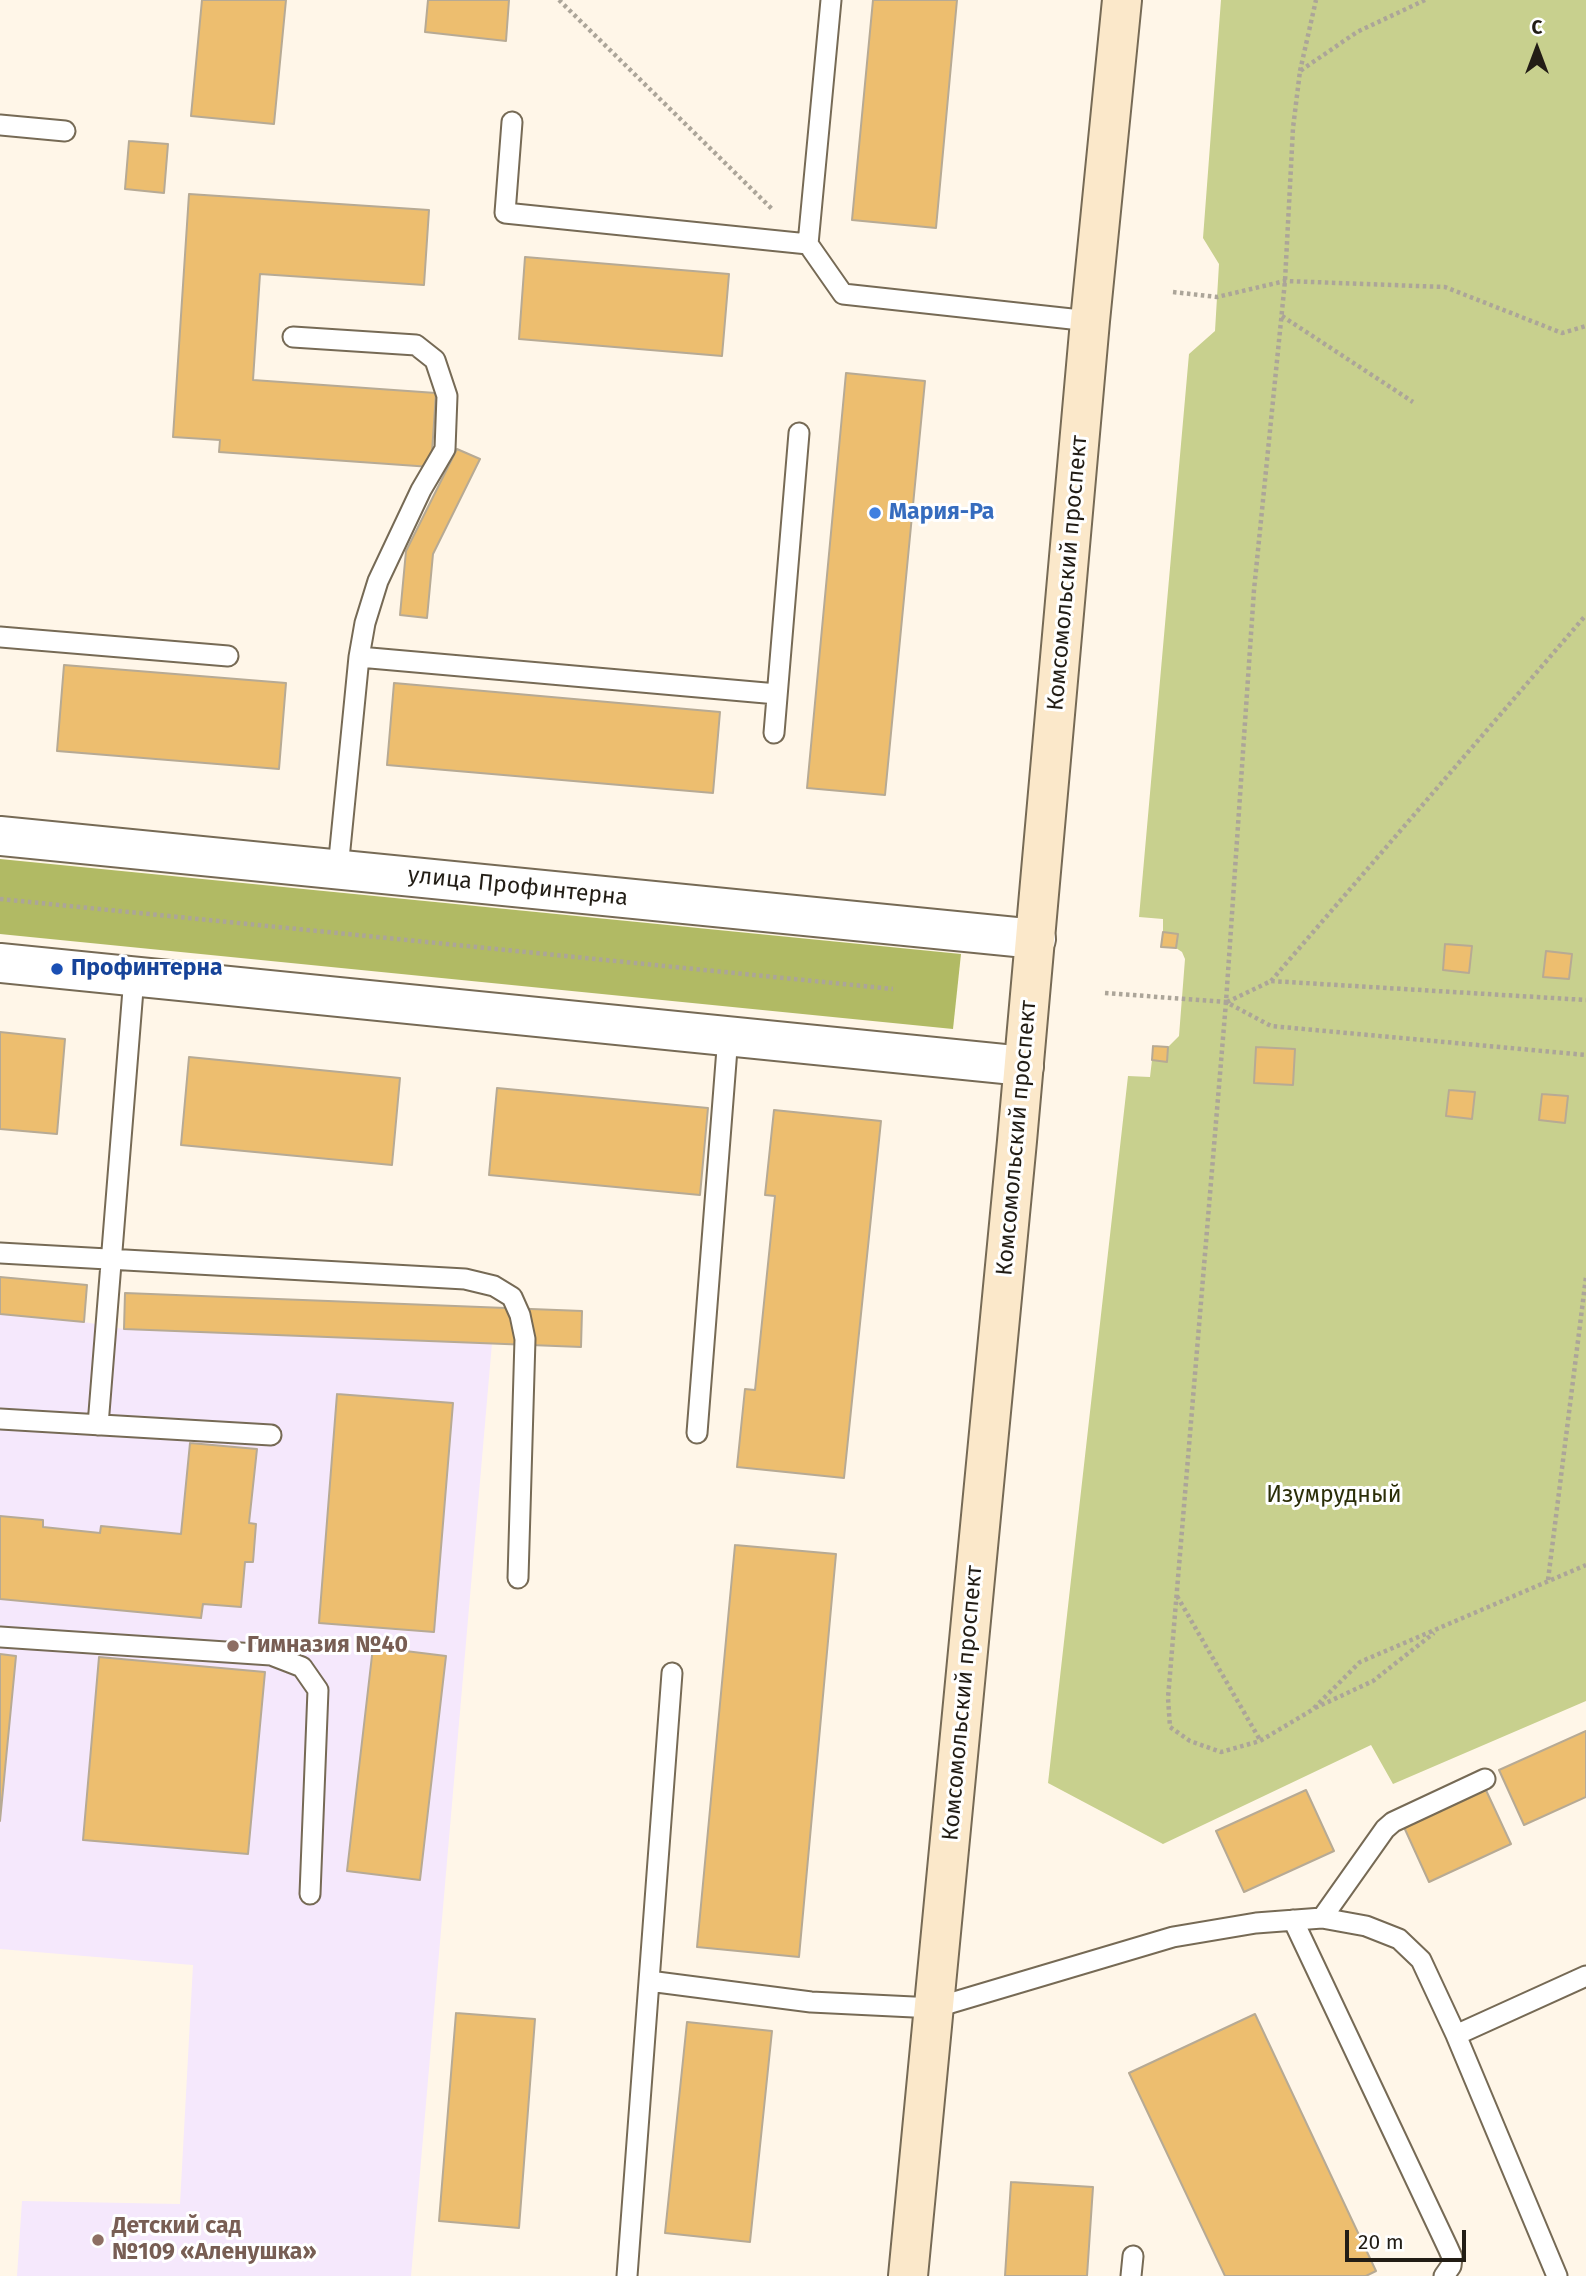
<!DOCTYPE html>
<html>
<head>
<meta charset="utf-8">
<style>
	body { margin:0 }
	#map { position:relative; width:1586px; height:2276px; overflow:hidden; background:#fff6e8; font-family:"Fira Sans",sans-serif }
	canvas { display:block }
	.north { position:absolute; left:1502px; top:14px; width:70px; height:70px; -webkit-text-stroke:5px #fff; paint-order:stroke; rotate:0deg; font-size:19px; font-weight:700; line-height:28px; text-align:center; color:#221d15 }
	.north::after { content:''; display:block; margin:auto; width:24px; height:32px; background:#221d15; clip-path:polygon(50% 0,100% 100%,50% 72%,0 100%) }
	.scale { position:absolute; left:1345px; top:2230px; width:121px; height:32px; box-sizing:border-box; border:4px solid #221d15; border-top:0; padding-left:9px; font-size:21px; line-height:24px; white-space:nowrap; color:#221d15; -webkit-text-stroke:5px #fff; paint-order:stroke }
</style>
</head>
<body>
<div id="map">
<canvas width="1586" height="2276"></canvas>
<div class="north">С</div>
<div class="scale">20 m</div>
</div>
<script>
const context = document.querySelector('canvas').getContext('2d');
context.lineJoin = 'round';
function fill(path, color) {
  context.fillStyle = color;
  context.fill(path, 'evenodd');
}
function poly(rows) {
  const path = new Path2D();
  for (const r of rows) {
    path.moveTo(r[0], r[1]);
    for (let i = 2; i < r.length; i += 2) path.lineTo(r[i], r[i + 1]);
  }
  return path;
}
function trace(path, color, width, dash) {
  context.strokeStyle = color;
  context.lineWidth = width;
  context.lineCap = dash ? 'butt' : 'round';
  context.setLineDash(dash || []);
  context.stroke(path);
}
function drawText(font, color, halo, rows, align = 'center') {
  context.font = font + ' "Fira Sans",sans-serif';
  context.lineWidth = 6;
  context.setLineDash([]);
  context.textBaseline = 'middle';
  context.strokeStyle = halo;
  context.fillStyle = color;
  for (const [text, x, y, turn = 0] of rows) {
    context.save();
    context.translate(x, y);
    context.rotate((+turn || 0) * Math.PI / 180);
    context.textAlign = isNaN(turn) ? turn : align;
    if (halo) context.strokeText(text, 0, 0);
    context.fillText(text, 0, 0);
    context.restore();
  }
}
fill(poly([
	[0,1314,84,1322,124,1329,492,1343,411,2276,17,2276,22,2201,180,2204,193,1965,0,1949]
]), '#f5e8fc');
fill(poly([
	[1221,0,1586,0,1586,1701,1393,1784,1371,1745,1163,1844,1048,1783,1128,1076,1150,1077,1152,1060,1167,1062,1168,1047,1179,1036,1185,959,1182,952,1176,948,1177,934,1163,932,1163,919,1139,917,1189,354,1215,331,1219,264,1203,238]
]), '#c8d08e');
fill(poly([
	[0,859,961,954,953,1029,0,934]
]), '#b1ba64');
const building = poly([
	[202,0,286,0,274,124,191,116,202,0],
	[428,0,509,0,506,41,425,32,428,0],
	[873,0,957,0,936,228,852,220,873,0],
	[129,141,168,144,164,193,125,189,129,141],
	[189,194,429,210,424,285,260,274,253,380,436,393,431,467,219,452,220,440,173,437,189,194],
	[525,257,729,274,722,356,519,339,525,257],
	[846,373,925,381,885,795,807,788,846,373],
	[457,449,480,459,433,554,427,618,400,615,406,551,457,449],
	[64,665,286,683,279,769,57,751,64,665],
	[394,683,720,712,713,793,387,765,394,683],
	[1163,932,1178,934,1176,948,1161,947,1163,932],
	[1445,944,1472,946,1469,973,1443,970,1445,944],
	[1546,951,1572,954,1569,979,1543,977,1546,951],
	[0,1032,65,1039,57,1134,0,1129,0,1032],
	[1153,1046,1168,1047,1167,1062,1152,1060,1153,1046],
	[1256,1047,1295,1049,1293,1085,1254,1083,1256,1047],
	[189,1057,400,1078,392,1165,181,1145,189,1057],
	[497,1088,708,1108,700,1195,489,1175,497,1088],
	[1449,1090,1475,1092,1472,1119,1446,1116,1449,1090],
	[1542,1094,1568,1096,1565,1123,1539,1120,1542,1094],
	[774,1110,881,1121,844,1478,737,1467,745,1389,755,1390,775,1196,765,1195,774,1110],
	[0,1277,87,1285,84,1322,0,1314,0,1277],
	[125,1293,582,1311,581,1347,124,1329,125,1293],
	[337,1394,453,1403,434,1632,319,1623,337,1394],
	[190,1443,257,1449,249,1523,256,1524,253,1562,245,1562,241,1607,203,1604,201,1618,0,1599,0,1516,43,1520,43,1527,100,1533,101,1526,181,1534,190,1443],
	[735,1545,836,1554,799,1957,697,1947,735,1545],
	[373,1647,446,1656,420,1880,347,1871,373,1647],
	[0,1654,16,1656,0,1821,0,1654],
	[99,1657,265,1672,248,1854,83,1840,99,1657],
	[1586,1731,1586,1797,1524,1825,1499,1770,1586,1731],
	[1485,1788,1511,1844,1429,1882,1403,1825,1485,1788],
	[1306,1790,1334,1851,1244,1892,1216,1831,1306,1790],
	[456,2013,535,2019,519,2228,439,2221,456,2013],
	[1255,2014,1376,2271,1366,2276,1225,2276,1129,2073,1255,2014],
	[687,2022,772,2031,750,2242,665,2233,687,2022],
	[1011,2182,1093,2187,1087,2276,1005,2276,1011,2182]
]);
fill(building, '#edbe6f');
trace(building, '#b7aa94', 2);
const service = poly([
	[512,122,505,213,808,244,843,294,1090,321],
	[0,125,65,131],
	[808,244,831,0],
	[293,337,416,345,435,360,447,396,445,449,421,490,378,581,365,623,359,657,338,869],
	[0,637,228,656],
	[359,657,777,694],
	[774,733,799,433],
	[0,1253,465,1279,494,1286,512,1297,520,1315,525,1339,518,1578],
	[0,1419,271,1435],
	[98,1425,134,977],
	[697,1433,728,1036],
	[0,1637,271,1655,302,1667,318,1690,310,1894],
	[1322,1918,1366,1926,1399,1939,1421,1960,1456,2035,1557,2276],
	[1293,1920,1448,2248,1452,2257,1451,2266,1444,2276],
	[649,1981,811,2002,934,2008,1173,1937,1256,1923,1322,1918,1385,1829,1393,1822,1485,1779],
	[1456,2035,1586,1976],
	[627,2276,672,1673],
	[1131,2276,1133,2256]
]);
const tertiary = poly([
	[0,836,1036,939],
	[0,963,1024,1066]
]);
const secondary = poly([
	[908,2276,1017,1141,1090,321,1122,0]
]);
trace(service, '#766a55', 23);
trace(tertiary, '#766a55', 42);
trace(secondary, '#766a55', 42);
trace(poly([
	[559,0,772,209],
	[1425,0,1357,32,1300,71,1293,128,1285,281,1254,590,1226,1002,1168,1698,1170,1727,1190,1741,1221,1752,1260,1741,1312,1710,1360,1662,1586,1565],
	[1300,71,1316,0],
	[1173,292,1217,297,1285,281,1445,287,1562,333,1586,326],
	[1282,316,1413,402],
	[0,899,893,989],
	[1271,981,1586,615],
	[1105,993,1226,1002,1271,1026,1586,1055],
	[1227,1002,1271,981,1586,1000],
	[1548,1580,1586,1277],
	[1177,1596,1260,1740],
	[1315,1708,1373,1681,1434,1633]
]), '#aca599', 4.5, [3.5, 3.5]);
trace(service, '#fff', 19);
trace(tertiary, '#fff', 38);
trace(secondary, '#fbe8ca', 38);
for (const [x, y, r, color] of [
	[875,513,7,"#3f7fe0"],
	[57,969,7,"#1a4fb4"],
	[233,1646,7,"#8d6e63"],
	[98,2240,7,"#8d6e63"]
]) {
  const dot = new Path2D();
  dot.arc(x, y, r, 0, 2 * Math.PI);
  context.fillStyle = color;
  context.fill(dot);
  trace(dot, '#fff', 2.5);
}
drawText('bold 23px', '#366cbe', '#fff', [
	["Мария-Ра",889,513]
], 'left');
drawText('23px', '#221d15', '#fff', [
	["Комсомольский проспект",1068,573,-85],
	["улица Профинтерна",518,887,6],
	["Комсомольский проспект",1017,1138,-85],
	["Комсомольский проспект",963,1703,-85]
]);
drawText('bold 23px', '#164399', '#fff', [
	["Профинтерна",71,969]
], 'left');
drawText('23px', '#2b2e08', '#fff', [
	["Изумрудный",1334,1496]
]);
drawText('bold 23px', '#785e54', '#fff', [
	["Гимназия №40",247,1646],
	["Детский сад",112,2227],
	["№109 «Аленушка»",112,2253]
], 'left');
</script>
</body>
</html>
